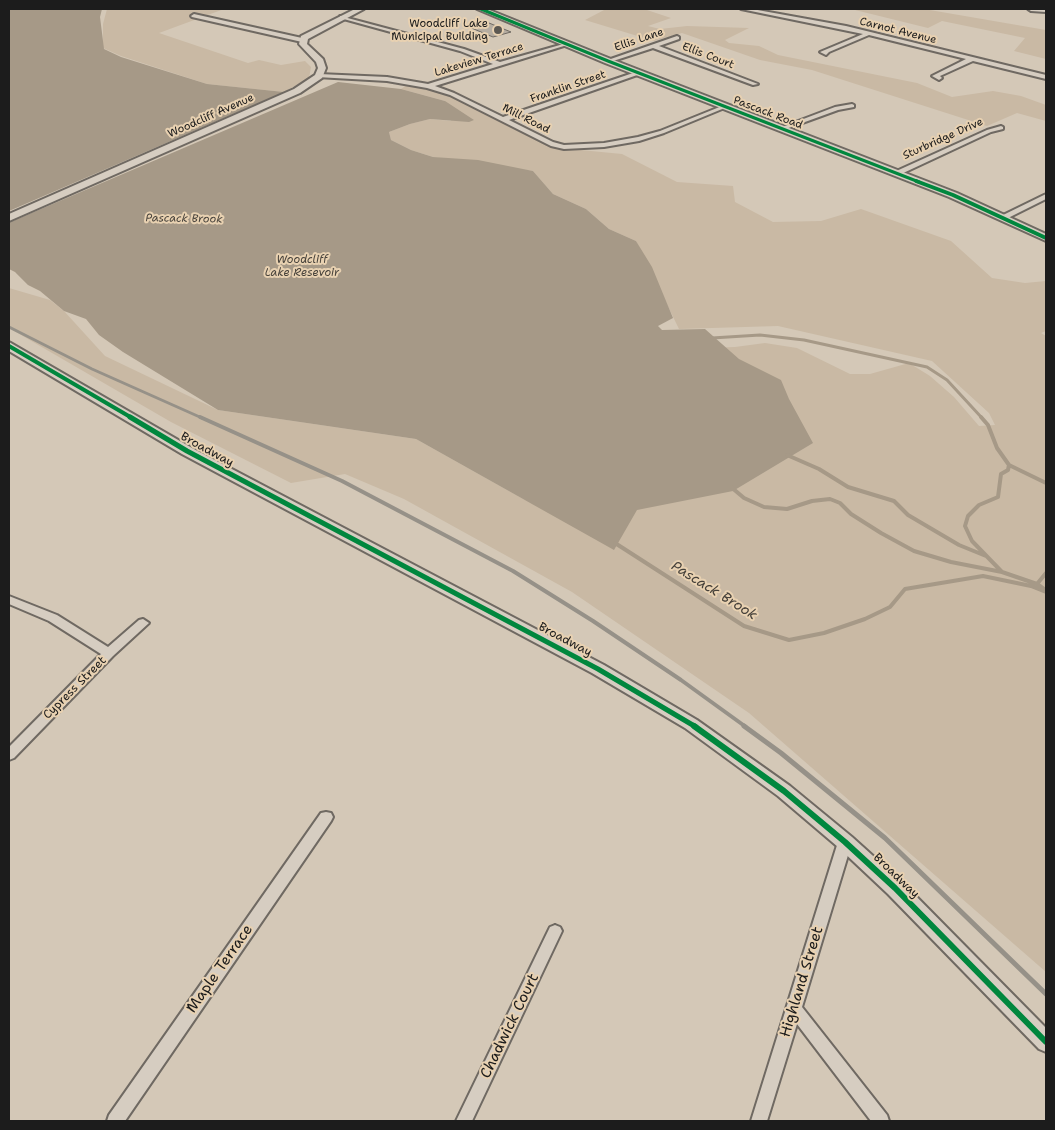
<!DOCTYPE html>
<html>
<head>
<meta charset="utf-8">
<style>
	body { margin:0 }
	#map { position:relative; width:1055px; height:1130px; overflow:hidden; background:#d4c8b7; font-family:"Shantell Sans",sans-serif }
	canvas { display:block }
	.frame { position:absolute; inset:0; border:10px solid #1c1c1c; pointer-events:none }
</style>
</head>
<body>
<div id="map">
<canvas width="1055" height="1130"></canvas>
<div class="frame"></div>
</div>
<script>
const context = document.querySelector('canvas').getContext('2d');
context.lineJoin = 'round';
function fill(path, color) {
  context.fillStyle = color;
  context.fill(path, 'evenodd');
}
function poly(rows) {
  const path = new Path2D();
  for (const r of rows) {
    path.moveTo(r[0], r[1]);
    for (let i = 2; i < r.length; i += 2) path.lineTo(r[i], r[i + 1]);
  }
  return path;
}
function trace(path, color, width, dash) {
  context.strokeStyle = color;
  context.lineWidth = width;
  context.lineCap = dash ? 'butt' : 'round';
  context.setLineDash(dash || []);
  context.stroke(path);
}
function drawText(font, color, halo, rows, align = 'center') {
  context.font = font + ' "Shantell Sans",sans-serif';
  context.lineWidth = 4;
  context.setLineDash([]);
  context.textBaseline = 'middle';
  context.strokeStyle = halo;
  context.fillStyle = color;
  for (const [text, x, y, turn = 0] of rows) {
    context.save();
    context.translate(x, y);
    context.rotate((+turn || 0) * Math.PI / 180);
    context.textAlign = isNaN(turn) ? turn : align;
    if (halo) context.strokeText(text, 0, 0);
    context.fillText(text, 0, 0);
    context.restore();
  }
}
fill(poly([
	[107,9,224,9,159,33,248,63,259,60,281,65,305,61,311,67,309,78,284,92,207,84,121,56,103,48,103,24],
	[606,9,644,9,671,18,648,26,660,29,687,26,749,28,725,40,729,43,759,46,778,55,917,83,952,97,993,91,1021,96,1046,105,1046,121,1017,113,987,126,812,70,760,60,682,33,654,41,585,20],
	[851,9,924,9,1046,30,1046,59,1014,51,1025,38,942,21,928,28],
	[410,83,453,96,560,148,622,154,677,182,733,186,735,202,773,222,821,221,861,209,951,241,992,278,1025,283,1046,281,1046,331,1041,333,1046,336,1046,972,749,713,572,592,404,499,345,474,291,483,171,422,9,328,9,288,50,300,64,311,105,356,218,410,416,439,525,500,676,349,735,347,765,343,797,348,850,374,870,374,909,363,930,376,954,397,979,426,995,425,989,413,932,361,778,326,679,329,636,241,609,229,586,209,553,194,533,171,433,157,411,150,391,140,389,132,410,124,430,119,451,121,445,101,401,89]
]), '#c9b9a4');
fill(poly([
	[9,9,102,9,100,17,104,49,121,57,207,84,284,92,9,211],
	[338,82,401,89,445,101,474,120,469,122,430,119,410,124,389,132,391,140,411,150,433,157,478,160,533,171,553,194,586,209,609,229,636,241,652,267,673,318,658,326,662,330,705,329,739,359,781,380,789,399,813,443,733,491,637,510,614,550,416,439,218,410,123,352,99,335,86,319,64,311,40,291,28,285,15,272,9,269,9,220,13,221]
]), '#a69987');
trace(poly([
	[712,338,760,335,804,340,927,367,947,380,982,418]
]), '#a69987', 3);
trace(poly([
	[981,417,988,425,997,448,1009,465,1046,483],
	[787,455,819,469,848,487,894,501,908,515,959,545,986,556],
	[731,487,744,498,764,507,787,509,812,501,830,499,840,503,851,514,881,533,914,551,951,562,1002,572,1037,584],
	[615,543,744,626,789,640,824,633,865,619,890,607,905,589,983,576,1031,586,1046,592],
	[1002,572,972,541,965,526,968,516,979,505,998,497,1001,474,1008,470,1009,465],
	[1044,589,1037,584,1046,573]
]), '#a69987', 4);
const building = poly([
	[487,22,489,23,511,32,493,37,469,27,487,22]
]);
fill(building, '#b6ada1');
trace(building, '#6f6962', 1);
const street = poly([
	[741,9,752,9,846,26,1046,75,1046,79,973,61,940,76,942,78,939,80,932,76,966,59,869,35,829,52,826,55,820,52,863,34,741,9],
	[1028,9,1046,9,1046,12,1031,11,1028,9],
	[194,14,302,38,305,40,302,42,192,17,191,16,194,14],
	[340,16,464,49,500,62,567,43,567,45,435,86,454,93,503,117,636,72,640,72,640,74,509,120,553,142,564,145,604,143,638,137,660,131,722,106,727,107,664,133,639,141,604,147,564,149,551,146,450,95,427,88,387,81,317,77,316,76,319,74,387,77,428,84,493,64,460,51,340,18,340,16],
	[677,36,679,37,679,39,659,46,758,84,753,85,653,48,610,62,605,61,677,36],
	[852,104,854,105,854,107,838,110,783,130,777,129,835,107,852,104],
	[1001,126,1003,127,1003,129,991,132,899,175,892,173,987,130,1001,126],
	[1046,194,1046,199,1006,219,999,217,1046,194],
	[9,596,57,615,108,647,139,620,143,619,149,623,113,656,14,758,9,760,9,747,101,654,49,621,9,604,9,596],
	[326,812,331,813,333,817,331,821,125,1121,107,1121,109,1115,321,813,326,812],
	[845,836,850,838,852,842,802,1007,887,1115,889,1121,871,1121,797,1024,767,1121,751,1121,838,842,840,838,845,836],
	[555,925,560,927,562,931,472,1121,456,1121,550,927,555,925]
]);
const secondary = poly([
	[355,9,364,9,308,39,307,44,323,59,326,68,322,78,300,93,9,221,9,214,294,89,315,75,318,68,316,62,299,44,301,36,355,9],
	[477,9,487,9,611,59,957,193,1046,234,1046,241,949,197,605,63,477,9],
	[9,342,192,448,604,665,697,720,790,786,852,837,902,882,1046,1028,1046,1052,1039,1049,888,894,838,847,778,796,685,728,592,673,182,454,9,351,9,342]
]);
trace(street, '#6f6962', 4);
trace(secondary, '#6f6962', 4);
fill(street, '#d6cdc1');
fill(secondary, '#d6cdc1');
trace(poly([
	[9,327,92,369,202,418]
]), '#969188', 3);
trace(poly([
	[200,417,342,481,513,571,593,621,681,680,746,727]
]), '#969188', 4);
trace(poly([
	[744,726,781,753,885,838,1046,994]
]), '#969188', 5);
trace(poly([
	[481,9,608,61,919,182]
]), '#00873e', 3);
trace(poly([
	[916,181,953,195,1046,238],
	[9,346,132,418]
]), '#00873e', 4);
trace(poly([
	[130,417,187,451,598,669,696,727]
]), '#00873e', 5);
trace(poly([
	[694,726,784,791,845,842,895,888,1046,1042]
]), '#00873e', 6);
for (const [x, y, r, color] of [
	[498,30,5,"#5c5852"]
]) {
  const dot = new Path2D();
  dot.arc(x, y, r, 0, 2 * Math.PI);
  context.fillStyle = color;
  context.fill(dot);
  trace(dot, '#e8d1b1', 2);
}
drawText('11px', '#1c1c1c', '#e8d1b1', [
	["Woodcliff Lake",488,24],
	["Municipal Building",488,37]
], 'right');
drawText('11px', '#1c1c1c', '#e8d1b1', [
	["Carnot Avenue",898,31,14],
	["Ellis Lane",639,40,-19],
	["Ellis Court",708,56,21],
	["Lakeview Terrace",479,60,-17],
	["Franklin Street",568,87,-19],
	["Pascack Road",768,113,21],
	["Woodcliff Avenue",211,116,-24],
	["Mill Road",526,119,27],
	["Sturbridge Drive",943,139,-24]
]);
drawText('italic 11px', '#46413a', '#e8d1b1', [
	["Pascack Brook",184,219,1],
	["Woodcliff",302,260],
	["Lake Resevoir",302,273]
]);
drawText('12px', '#1c1c1c', '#e8d1b1', [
	["Broadway",207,450,29],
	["Broadway",565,640,28],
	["Cypress Street",75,688,-45],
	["Broadway",896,876,44]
]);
drawText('italic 14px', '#46413a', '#e8d1b1', [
	["Pascack Brook",714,591,32]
]);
drawText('15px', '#1c1c1c', '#e8d1b1', [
	["Maple Terrace",220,969,-55],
	["Highland Street",802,982,-73],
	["Chadwick Court",510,1026,-64]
]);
</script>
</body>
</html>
